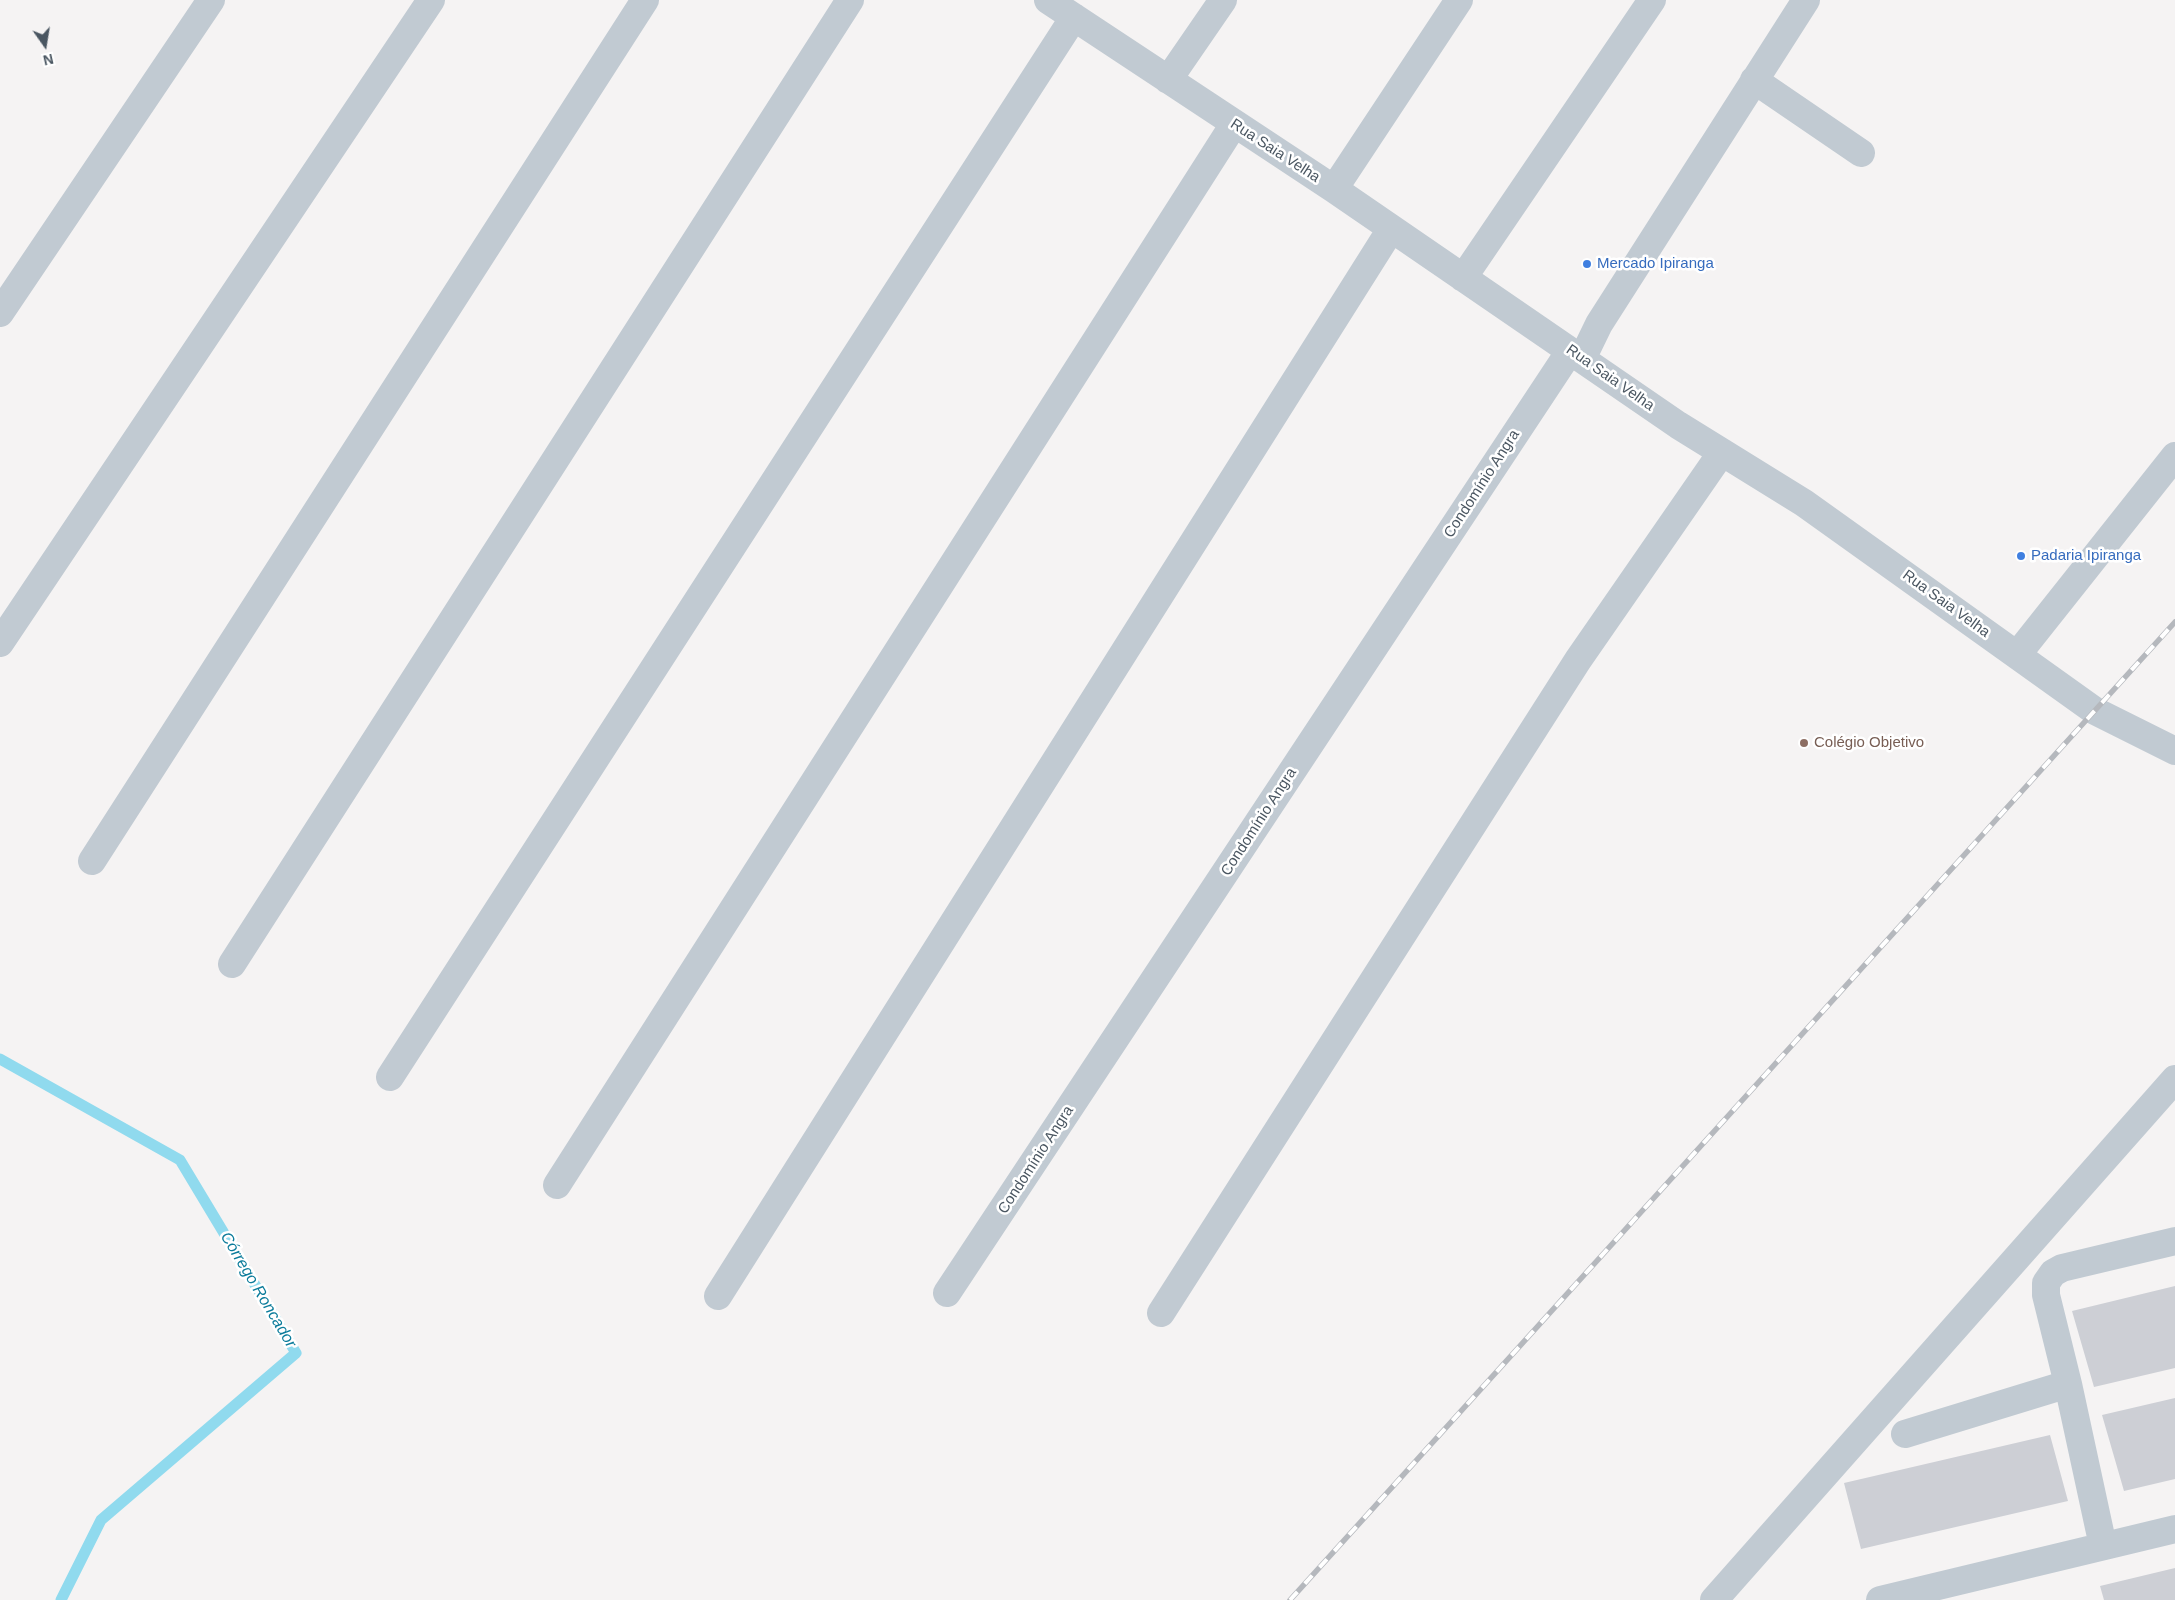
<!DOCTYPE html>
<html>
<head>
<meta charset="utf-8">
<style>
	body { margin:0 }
	#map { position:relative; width:2175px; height:1600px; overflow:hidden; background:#f5f3f3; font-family:Arial,sans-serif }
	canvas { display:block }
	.north { position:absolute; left:20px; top:20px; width:50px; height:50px; -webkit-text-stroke:4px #fff; paint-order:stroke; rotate:167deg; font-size:14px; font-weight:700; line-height:20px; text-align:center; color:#4a5661 }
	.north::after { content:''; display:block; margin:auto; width:18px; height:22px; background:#4a5661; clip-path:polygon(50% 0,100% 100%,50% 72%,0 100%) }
</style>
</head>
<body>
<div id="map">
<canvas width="2175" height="1600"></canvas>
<div class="north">N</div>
</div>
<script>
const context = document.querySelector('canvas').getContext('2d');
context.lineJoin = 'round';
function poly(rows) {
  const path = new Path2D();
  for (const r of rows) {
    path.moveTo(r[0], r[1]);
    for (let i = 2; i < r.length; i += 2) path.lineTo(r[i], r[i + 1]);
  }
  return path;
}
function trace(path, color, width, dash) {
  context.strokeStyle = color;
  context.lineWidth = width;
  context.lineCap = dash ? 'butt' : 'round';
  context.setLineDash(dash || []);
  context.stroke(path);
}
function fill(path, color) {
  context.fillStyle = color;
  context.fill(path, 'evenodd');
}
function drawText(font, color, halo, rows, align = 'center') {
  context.font = font + ' Arial,sans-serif';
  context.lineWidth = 5;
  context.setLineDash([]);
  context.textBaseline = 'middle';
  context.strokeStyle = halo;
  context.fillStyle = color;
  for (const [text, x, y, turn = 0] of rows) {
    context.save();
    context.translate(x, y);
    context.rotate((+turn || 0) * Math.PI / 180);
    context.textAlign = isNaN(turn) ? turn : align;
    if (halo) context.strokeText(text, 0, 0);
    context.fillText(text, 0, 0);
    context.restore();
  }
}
trace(poly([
	[0,1059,180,1160,296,1353,101,1520,61,1600]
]), '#90daee', 11);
fill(poly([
	[2175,1286,2175,1368,2094,1387,2072,1311],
	[2175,1398,2175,1479,2124,1491,2102,1415],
	[2050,1435,2068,1501,1861,1549,1844,1483],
	[2175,1568,2175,1600,2104,1600,2100,1586]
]), '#cdcfd5');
trace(poly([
	[1048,0,1334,189,1678,425,1804,503,2095,711,2175,751],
	[1168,80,1223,0],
	[1754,80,1861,153],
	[1334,189,1459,0],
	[1463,278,1652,0],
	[0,313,211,0],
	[1582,359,1599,324,1806,0],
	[0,643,431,0],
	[2017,655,2175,456],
	[92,861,645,0],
	[232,964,850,0],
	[390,1077,1074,17],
	[557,1185,1234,124],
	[947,1293,1570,351],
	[718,1296,1391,229],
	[1161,1313,1578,660,1722,452],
	[1905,1434,2068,1384],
	[2103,1546,2068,1384,2046,1295,2046,1283,2053,1273,2062,1268,2175,1241],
	[1714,1600,2175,1079],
	[1880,1600,2175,1529]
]), '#c1cad2', 28);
const rail = poly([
	[1290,1600,2175,622]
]);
trace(rail, '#b5b8bd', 5.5);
trace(rail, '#fff', 4, [11]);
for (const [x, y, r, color] of [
	[1587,264,5,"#3f7fe0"],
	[2021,556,5,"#3f7fe0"],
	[1804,743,5,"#8d6e63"]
]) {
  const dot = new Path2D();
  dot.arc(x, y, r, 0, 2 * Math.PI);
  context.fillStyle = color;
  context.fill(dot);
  trace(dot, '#fff', 2);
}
drawText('15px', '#4a5661', '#fff', [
	["Rua Saia Velha",1275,151,33],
	["Rua Saia Velha",1610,378,35],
	["Condomínio Angra",1482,484,-57],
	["Rua Saia Velha",1946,604,36],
	["Condomínio Angra",1259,822,-57],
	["Condomínio Angra",1036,1160,-57]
]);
drawText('15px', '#366cbe', '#fff', [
	["Mercado Ipiranga",1597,264],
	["Padaria Ipiranga",2031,556]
], 'left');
drawText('15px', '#785e54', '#fff', [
	["Colégio Objetivo",1814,743]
], 'left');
drawText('italic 16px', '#0c7c9b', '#fff', [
	["Córrego Roncador",258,1290,59]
]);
</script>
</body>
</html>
